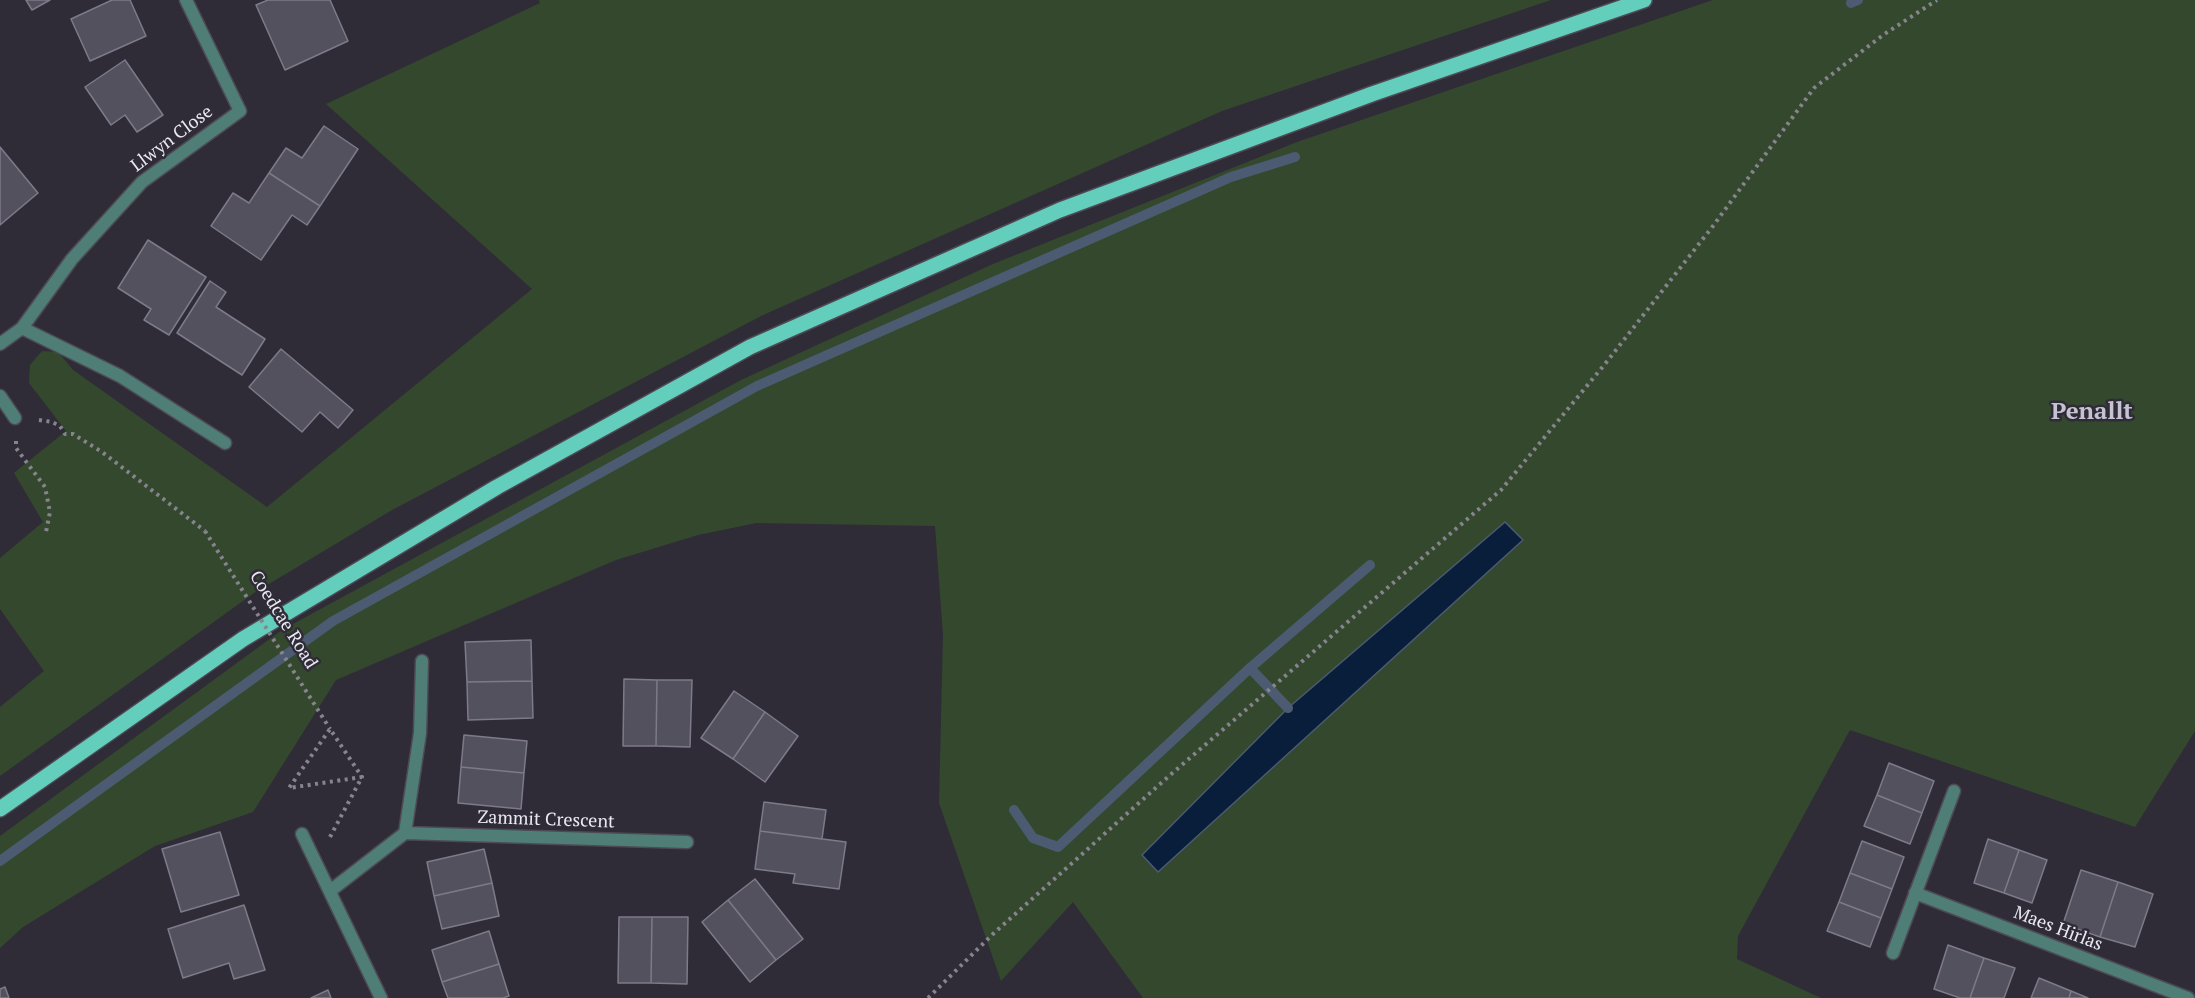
<!DOCTYPE html>
<html>
<head>
<meta charset="utf-8">
<style>
	body { margin:0 }
	canvas { display:block; background:#2f2c38 }
</style>
</head>
<body>
<canvas width="2195" height="998"></canvas>
<script>
const context = document.querySelector('canvas').getContext('2d');
context.lineJoin = 'round';
function fill(path, color) {
  context.fillStyle = color;
  context.fill(path, 'evenodd');
}
function poly(rows) {
  const path = new Path2D();
  for (const r of rows) {
    path.moveTo(r[0], r[1]);
    for (let i = 2; i < r.length; i += 2) path.lineTo(r[i], r[i + 1]);
  }
  return path;
}
function trace(path, color, width, dash) {
  context.strokeStyle = color;
  context.lineWidth = width;
  context.lineCap = dash ? 'butt' : 'round';
  context.setLineDash(dash || []);
  context.stroke(path);
}
function drawText(font, color, halo, rows, align = 'center') {
  context.font = font + ' "PT Serif",serif';
  context.lineWidth = 5;
  context.setLineDash([]);
  context.textBaseline = 'middle';
  context.strokeStyle = halo;
  context.fillStyle = color;
  for (const [text, x, y, turn = 0] of rows) {
    context.save();
    context.translate(x, y);
    context.rotate((+turn || 0) * Math.PI / 180);
    context.textAlign = isNaN(turn) ? turn : align;
    if (halo) context.strokeText(text, 0, 0);
    context.fillText(text, 0, 0);
    context.restore();
  }
}
fill(poly([
	[539,0,1551,0,1222,111,763,315,392,510,254,593,0,776,0,707,44,671,0,609,0,558,43,522,14,473,66,431,29,383,30,365,42,351,58,352,73,370,267,507,532,289,326,104,540,3],
	[1713,0,2195,0,2195,731,2135,827,1850,730,1738,936,1737,959,1821,998,1143,998,1073,902,1001,981,939,803,943,635,935,526,756,523,698,535,616,560,336,680,253,812,155,846,23,927,0,948,0,836,282,630,741,380,993,264,1297,142]
]), '#33482d');
const water = poly([
	[1505,522,1523,540,1158,872,1142,855,1288,708,1505,522]
]);
fill(water, '#091e3a');
trace(water, '#4c5b71', 1.5);
trace(poly([
	[1851,3,1858,0],
	[1250,668,1288,708],
	[1014,810,1033,838,1058,847,1250,668,1370,565],
	[0,861,333,621,757,386,1231,177,1295,157]
]), '#4c5b71', 10);
const building = poly([
	[26,0,50,0,32,10,26,0],
	[112,0,130,0,146,36,90,61,71,19,112,0],
	[268,0,330,0,348,41,285,70,256,5,268,0],
	[125,60,163,115,137,132,125,115,111,125,85,87,125,60],
	[324,126,358,149,320,206,269,173,286,148,302,158,324,126],
	[0,147,38,193,0,225,0,147],
	[269,173,320,206,307,225,292,215,261,260,211,226,233,193,249,203,269,173],
	[148,240,206,277,169,335,144,320,151,309,118,288,148,240],
	[210,281,226,292,216,307,265,339,242,375,177,333,210,281],
	[281,349,353,410,338,428,320,412,302,432,249,387,281,349],
	[531,640,532,681,467,682,465,642,531,640],
	[624,679,657,680,656,746,623,746,624,679],
	[657,680,692,680,690,747,656,746,657,680],
	[532,681,533,718,468,720,467,682,532,681],
	[734,691,765,712,733,759,701,738,734,691],
	[765,712,798,736,765,782,733,759,765,712],
	[464,735,527,741,524,773,461,767,464,735],
	[1889,763,1934,781,1922,813,1877,795,1889,763],
	[461,767,524,773,521,809,458,803,461,767],
	[1877,795,1922,813,1910,844,1864,826,1877,795],
	[764,802,826,810,822,839,760,831,764,802],
	[760,831,846,842,839,889,793,883,795,874,755,869,760,831],
	[220,832,239,895,181,912,162,849,220,832],
	[1988,839,2019,850,2004,893,1974,883,1988,839],
	[1862,841,1904,857,1892,889,1850,873,1862,841],
	[484,849,492,883,434,896,427,862,484,849],
	[2019,850,2047,860,2032,903,2004,893,2019,850],
	[2081,870,2118,882,2100,937,2063,924,2081,870],
	[1850,873,1892,889,1881,918,1839,902,1850,873],
	[755,879,803,939,776,960,728,900,755,879],
	[2118,882,2153,894,2135,947,2100,937,2118,882],
	[492,883,499,916,442,929,434,896,492,883],
	[728,900,776,960,750,982,702,922,728,900],
	[1839,902,1881,918,1870,947,1827,931,1839,902],
	[244,905,265,970,234,979,229,963,183,978,168,929,244,905],
	[619,917,652,917,651,983,618,983,619,917],
	[652,917,688,917,687,984,651,983,652,917],
	[489,931,499,964,442,982,432,950,489,931],
	[1948,945,1984,958,1970,998,1960,998,1934,989,1948,945],
	[1984,958,2015,968,2004,998,1970,998,1984,958],
	[499,964,509,996,503,998,448,998,442,982,499,964],
	[2039,978,2071,991,2069,998,2031,998,2039,978],
	[5,987,9,998,0,998,0,989,5,987],
	[328,990,331,998,311,998,328,990],
	[2071,991,2088,998,2069,998,2071,991]
]);
fill(building, '#54515f');
trace(building, '#7d7a89', 1.5);
const street = poly([
	[22,328,120,376,225,443],
	[0,344,22,328,72,259,142,182,240,111,186,0],
	[0,396,15,418],
	[405,833,420,733,422,661],
	[302,834,381,998],
	[330,891,405,833,687,842],
	[1915,893,2188,998],
	[1893,953,1954,791]
]);
const primary = poly([
	[0,809,243,639,497,487,750,347,1060,210,1372,94,1644,0]
]);
trace(street, '#4d4a56', 15);
trace(primary, '#4d4a56', 18);
trace(poly([
	[39,420,52,422,60,426,65,434,73,434,102,452,205,531],
	[16,441,16,448,45,487,50,512,46,532],
	[330,837,362,777,289,788,330,729,362,777],
	[928,998,993,934,1169,776,1501,490,1605,364,1713,226,1814,88,1883,35,1937,0]
]), '#86848e', 4, [3, 4.5]);
trace(street, '#4e7e75', 12);
trace(primary, '#64cebd', 15);
trace(poly([
	[205,531,330,729]
]), '#86848e', 4, [3, 4.5]);
drawText('18px', '#eae8f1', '#2f2c38', [
	["Llwyn Close",172,139,-37],
	["Coedcae Road",283,620,58],
	["Zammit Crescent",546,820,2],
	["Maes Hirlas",2058,929,21]
]);
drawText('bold 24px', '#c5c2d2', '#2f2c38', [
	["Penallt",2092,412]
]);
</script>
</body>
</html>
